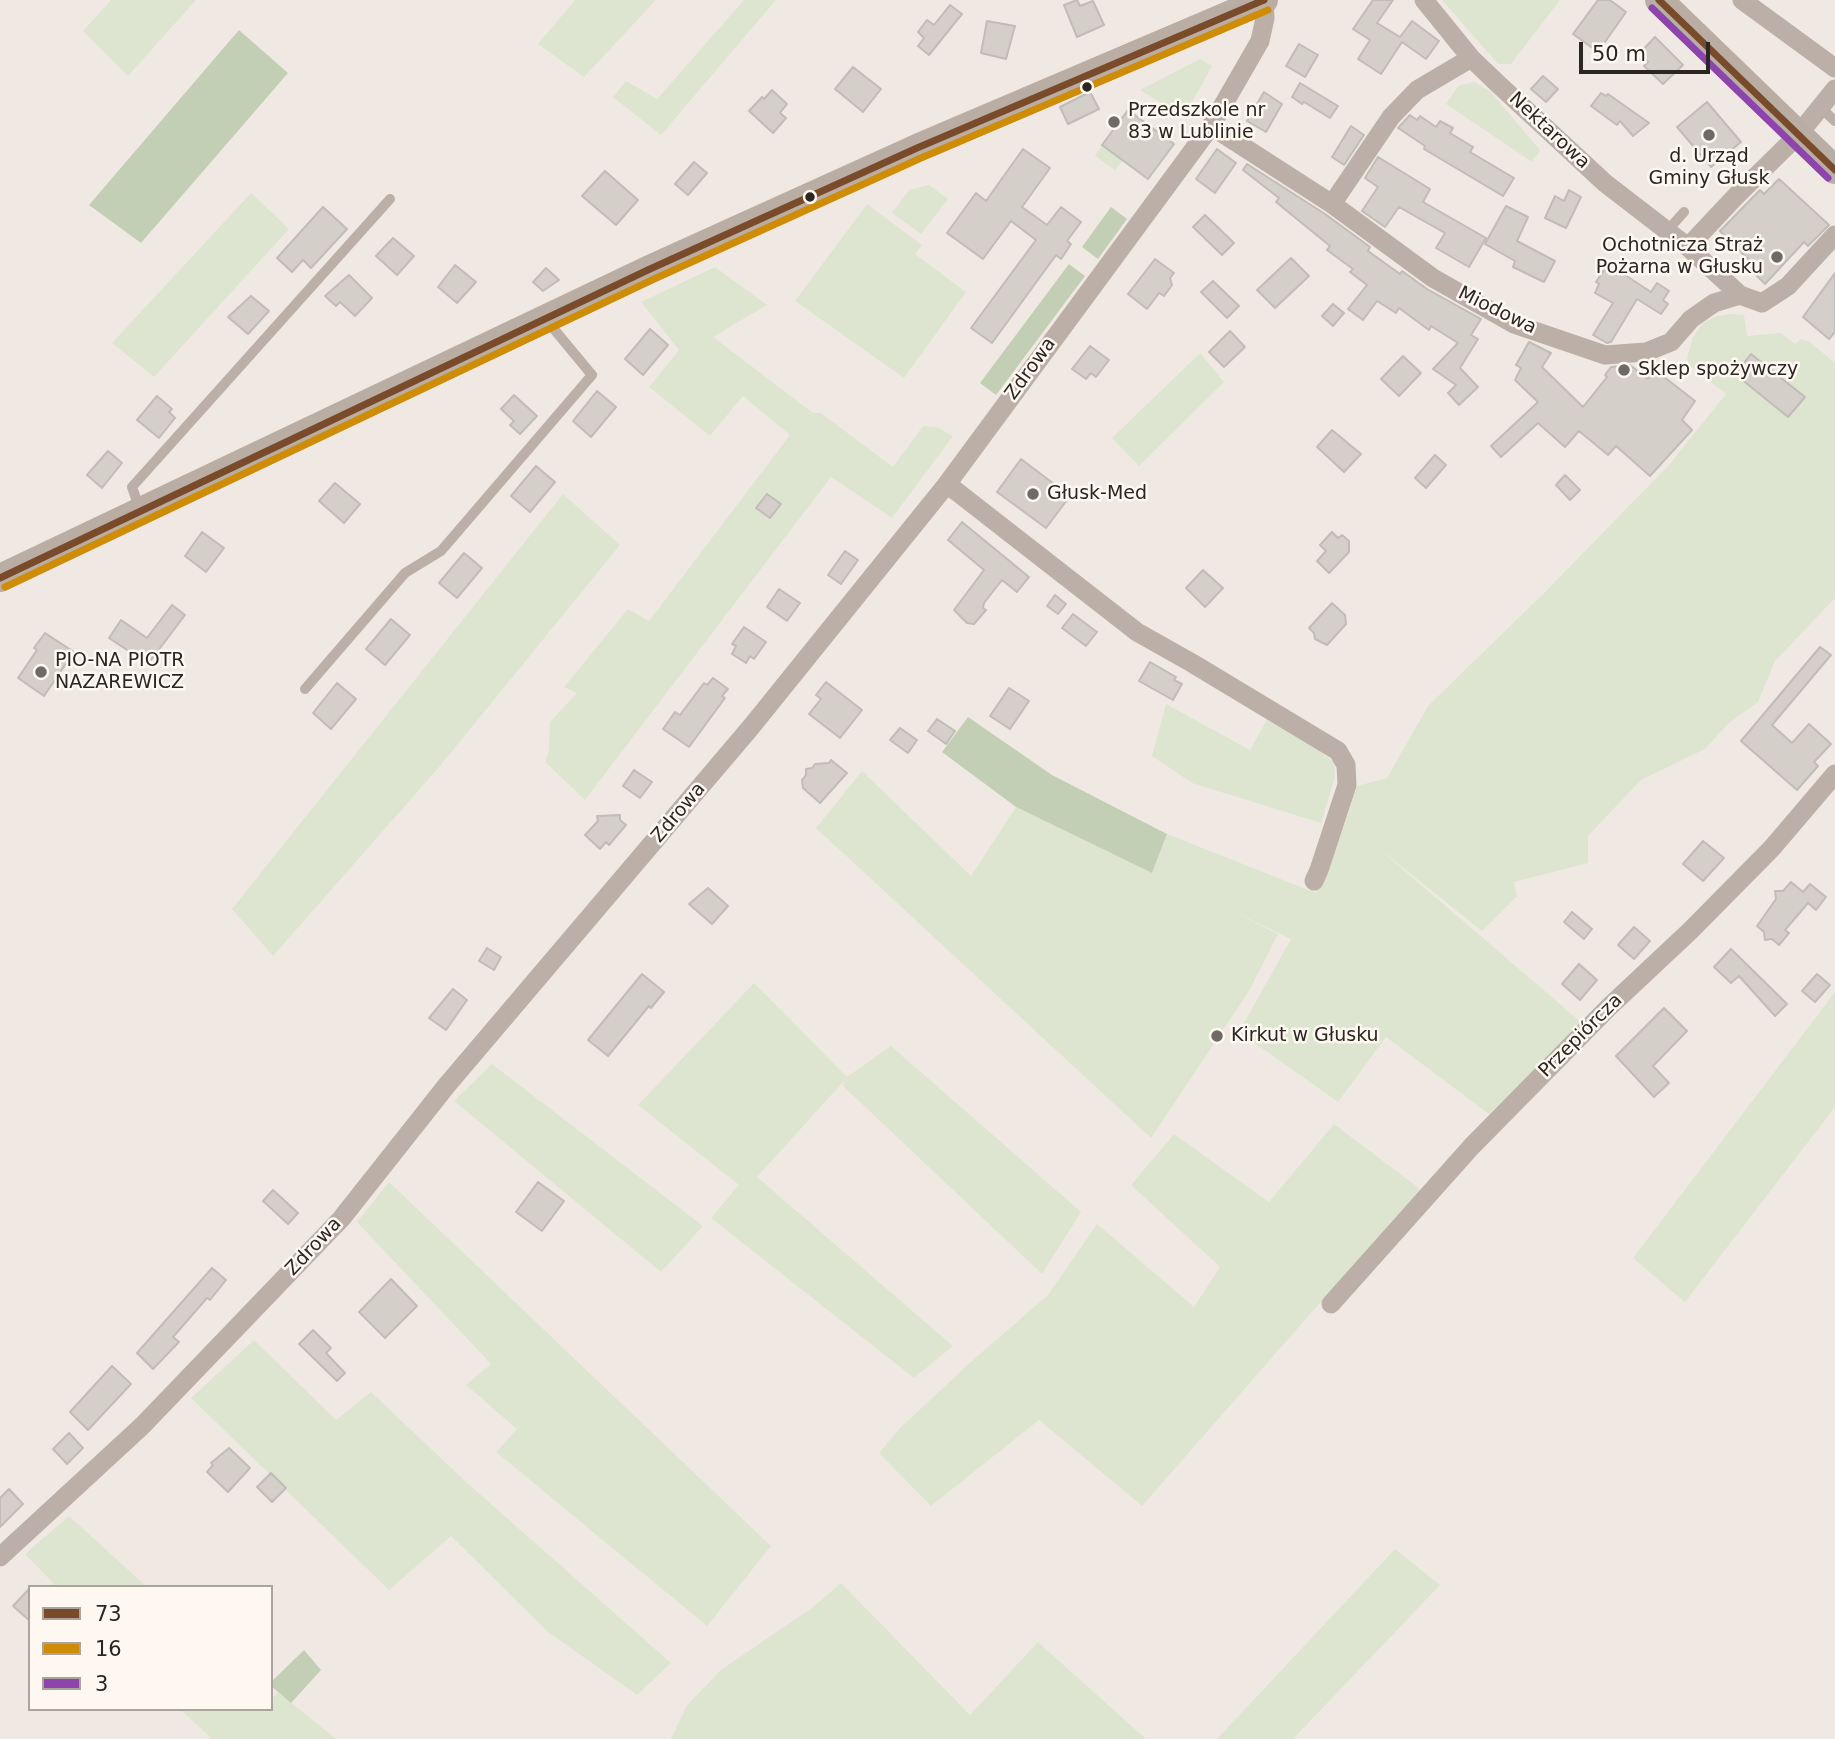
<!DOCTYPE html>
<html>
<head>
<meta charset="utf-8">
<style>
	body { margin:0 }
	#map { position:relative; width:1835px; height:1739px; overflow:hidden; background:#f0e9e3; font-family:"DejaVu Sans",sans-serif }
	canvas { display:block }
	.legend { position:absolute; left:28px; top:1585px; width:245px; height:126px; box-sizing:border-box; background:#fef8f1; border:2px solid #a9a49e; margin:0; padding:9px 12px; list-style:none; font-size:21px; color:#2a2622 }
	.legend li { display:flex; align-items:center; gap:14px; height:35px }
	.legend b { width:35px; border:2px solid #a9a49e }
	.scale { position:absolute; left:1579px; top:42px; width:131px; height:32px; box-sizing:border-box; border:4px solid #2a2622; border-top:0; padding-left:9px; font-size:21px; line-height:24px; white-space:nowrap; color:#2a2622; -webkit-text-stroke:5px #fef8f1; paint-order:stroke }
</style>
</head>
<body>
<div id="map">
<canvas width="1835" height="1739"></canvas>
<ul class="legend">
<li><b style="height:9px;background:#7a4b2a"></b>73</li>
<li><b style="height:9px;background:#ce8c07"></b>16</li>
<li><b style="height:9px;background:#8e44ad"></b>3</li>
</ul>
<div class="scale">50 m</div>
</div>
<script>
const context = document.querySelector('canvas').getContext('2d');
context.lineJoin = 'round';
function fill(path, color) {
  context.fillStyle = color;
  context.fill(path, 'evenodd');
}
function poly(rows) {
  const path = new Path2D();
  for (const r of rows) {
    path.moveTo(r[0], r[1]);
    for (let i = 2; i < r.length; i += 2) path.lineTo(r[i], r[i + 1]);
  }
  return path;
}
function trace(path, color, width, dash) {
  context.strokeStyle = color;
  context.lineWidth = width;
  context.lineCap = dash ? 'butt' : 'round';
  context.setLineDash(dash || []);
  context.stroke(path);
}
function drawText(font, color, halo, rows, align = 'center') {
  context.font = font + ' "DejaVu Sans",sans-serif';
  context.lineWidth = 5;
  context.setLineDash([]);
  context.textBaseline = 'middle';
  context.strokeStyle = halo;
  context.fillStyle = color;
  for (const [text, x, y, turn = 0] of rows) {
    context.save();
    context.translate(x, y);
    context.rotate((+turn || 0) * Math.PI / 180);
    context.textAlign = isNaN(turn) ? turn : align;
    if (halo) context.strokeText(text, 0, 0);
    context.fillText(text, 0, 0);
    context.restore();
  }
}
fill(poly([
	[111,0,196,0,128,76,83,31],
	[575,0,656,0,584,77,538,44],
	[744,0,776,0,661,135,613,97,626,81,657,99],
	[1442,0,1560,0,1511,64,1498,64],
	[1200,59,1212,66,1184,117,1140,90],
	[1474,82,1490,91,1540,150,1532,162,1446,104,1458,86],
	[1102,145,1123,160,1115,170,1095,156],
	[929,185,948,199,921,234,892,213,909,190],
	[251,193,289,229,154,377,112,343],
	[867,204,922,245,915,254,966,292,904,378,795,301],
	[715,267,767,305,713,337,813,413,821,413,893,467,923,426,937,427,953,436,892,518,831,477,585,800,545,762,549,751,550,722,577,693,564,687,628,609,649,621,790,435,743,396,710,436,649,387,679,350,641,302],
	[1730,314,1744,315,1747,336,1781,333,1795,344,1801,339,1810,342,1835,363,1835,598,1775,661,1758,702,1729,723,1705,749,1641,780,1588,836,1588,863,1514,882,1517,896,1482,931,1378,848,1582,1023,1489,1114,1386,1037,1338,1102,1239,1032,1291,939,1226,908,1278,934,1249,991,1151,1138,816,828,862,771,971,876,1016,807,1152,873,1167,834,1316,893,1346,821,1357,786,1387,778,1428,706,1545,592,1668,466,1726,394,1689,365,1687,358,1693,337,1703,323,1717,316],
	[1200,353,1224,382,1139,466,1112,438],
	[563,494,620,545,440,766,273,956,232,909],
	[1166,704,1250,750,1268,718,1309,743,1334,762,1335,777,1321,823,1192,783,1152,756],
	[754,983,847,1077,891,1046,1081,1212,1042,1274,843,1086,844,1081,757,1177,953,1346,914,1378,711,1218,739,1185,638,1105],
	[1835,992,1835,1107,1685,1302,1633,1258],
	[492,1064,703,1226,661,1272,454,1101],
	[1334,1124,1424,1192,1311,1313,1142,1506,1039,1420,931,1506,879,1453,900,1428,973,1360,1048,1295,1097,1224,1194,1307,1220,1267,1131,1185,1174,1134,1269,1202],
	[389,1182,771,1546,707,1626,496,1452,517,1429,466,1385,491,1364,357,1222],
	[254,1340,336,1420,371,1392,465,1481,671,1663,637,1695,548,1632,451,1536,389,1590,191,1398],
	[69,1516,147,1587,57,1587,25,1554],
	[1395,1549,1440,1585,1293,1739,1217,1739],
	[841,1583,970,1715,1038,1642,1146,1739,671,1739,687,1705,722,1669,812,1608],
	[278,1692,336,1739,212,1739,180,1709,271,1709,271,1700]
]), '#dde5d0');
fill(poly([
	[239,30,288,73,141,243,89,205],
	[1111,207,1127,219,1098,259,1082,247],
	[1069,264,1085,276,996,395,980,383],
	[968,717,1052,775,1167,834,1152,873,1016,807,942,752],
	[304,1650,321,1670,291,1703,271,1686,271,1682]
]), '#c3cfb4');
const building = poly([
	[1077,0,1080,6,1093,1,1104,25,1077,37,1064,5,1077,0],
	[1373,0,1393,0,1377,23,1400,37,1412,21,1439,41,1426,59,1402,42,1381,74,1358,59,1370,40,1353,29,1373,0],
	[1598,0,1610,0,1626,12,1598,52,1573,34,1598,0],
	[950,5,962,14,929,55,918,46,924,38,918,32,927,20,934,25,950,5],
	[987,21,1015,26,1006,59,981,53,987,21],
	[1655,37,1683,65,1663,84,1644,66,1648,62,1640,53,1655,37],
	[1299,44,1318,55,1305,77,1286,66,1299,44],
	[853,67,881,89,863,112,835,89,853,67],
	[1543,76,1558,89,1546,102,1531,89,1543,76],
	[1300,83,1338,106,1330,118,1304,102,1302,104,1292,97,1300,83],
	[772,90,787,104,780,113,786,118,773,133,749,111,762,97,764,99,772,90],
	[1090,92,1099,109,1068,124,1060,107,1090,92],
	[1264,92,1282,104,1266,132,1247,121,1264,92],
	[1601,93,1606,96,1608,94,1649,123,1633,136,1620,121,1617,125,1591,106,1601,93],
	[1707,102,1741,142,1711,167,1677,127,1707,102],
	[1128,110,1174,144,1148,179,1102,145,1128,110],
	[1410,115,1417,120,1420,116,1436,127,1440,121,1453,128,1450,133,1473,147,1470,152,1514,178,1503,196,1424,149,1425,146,1398,128,1410,115],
	[1351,126,1364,135,1344,165,1332,157,1351,126],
	[1023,149,1050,168,1022,207,1047,225,1061,207,1081,222,1067,241,1071,244,1061,259,1056,255,992,343,971,328,1036,240,1011,221,983,259,947,233,976,193,986,201,1023,149],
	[1217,149,1236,163,1215,193,1196,179,1217,149],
	[1378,157,1430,189,1423,202,1486,238,1469,267,1436,248,1445,233,1399,207,1385,227,1362,211,1378,187,1365,178,1378,157],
	[694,162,707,173,688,195,675,184,694,162],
	[1247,164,1325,214,1370,247,1368,251,1400,274,1402,271,1427,289,1481,319,1471,335,1478,339,1460,368,1478,387,1459,405,1448,393,1456,385,1433,369,1458,343,1431,326,1429,330,1399,308,1396,313,1377,301,1363,320,1348,309,1367,285,1350,272,1353,269,1327,250,1330,246,1276,202,1279,198,1243,170,1247,164],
	[605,171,638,200,616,225,582,196,605,171],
	[1779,179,1829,225,1808,246,1804,242,1765,284,1747,266,1750,261,1720,231,1760,190,1764,194,1779,179],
	[1569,190,1581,197,1566,228,1545,218,1555,196,1564,201,1569,190],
	[1506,206,1528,217,1517,241,1555,261,1544,282,1513,267,1515,261,1485,244,1506,206],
	[323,207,347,229,311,268,303,260,292,272,277,258,323,207],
	[1205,215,1234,243,1222,255,1193,227,1205,215],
	[393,238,414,256,397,275,376,256,393,238],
	[1291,258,1309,276,1275,308,1257,290,1291,258],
	[1155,259,1174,273,1170,278,1172,285,1164,296,1159,293,1147,309,1128,294,1155,259],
	[455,265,476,282,457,303,438,287,455,265],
	[546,268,559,280,543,291,533,282,546,268],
	[1608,269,1615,273,1617,270,1651,292,1657,283,1669,291,1663,300,1668,304,1661,314,1637,299,1611,342,1607,343,1593,335,1613,303,1595,293,1599,284,1596,282,1604,270,1607,271,1608,269],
	[1835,273,1835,332,1829,339,1803,317,1835,273],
	[349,275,372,298,355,316,340,302,336,306,325,296,349,275],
	[1213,281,1239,306,1227,318,1201,292,1213,281],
	[251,296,269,311,248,334,228,317,251,296],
	[1333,304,1344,313,1333,326,1322,316,1333,304],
	[650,329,668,345,643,375,625,359,650,329],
	[1230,331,1245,347,1224,367,1209,352,1230,331],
	[1529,342,1551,353,1542,367,1583,407,1607,377,1605,375,1611,367,1630,365,1648,379,1655,370,1695,401,1682,420,1692,430,1650,476,1616,446,1608,455,1579,431,1565,447,1538,423,1501,457,1491,446,1538,402,1515,380,1521,368,1516,365,1529,342],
	[1090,346,1109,360,1096,377,1091,373,1086,379,1072,369,1090,346],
	[1751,354,1805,397,1788,417,1735,374,1751,354],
	[1403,356,1421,373,1399,396,1381,379,1403,356],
	[597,391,616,407,591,437,573,421,597,391],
	[514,395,537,416,520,434,510,425,514,421,501,409,514,395],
	[157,396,172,409,169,412,175,418,159,438,137,420,157,396],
	[1332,430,1361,454,1344,472,1317,447,1332,430],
	[108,451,122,463,102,488,87,475,108,451],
	[1435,455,1446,465,1426,488,1415,478,1435,455],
	[1021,459,1070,496,1046,528,997,492,1021,459],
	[536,466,555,482,530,512,511,496,536,466],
	[1565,475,1580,490,1570,500,1556,485,1565,475],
	[335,483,360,504,344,523,319,501,335,483],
	[767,494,781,504,770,518,756,508,767,494],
	[962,522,1029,577,1017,592,1002,580,984,603,983,608,986,610,974,624,967,623,954,610,984,570,948,540,962,522],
	[202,532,224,548,206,572,185,556,202,532],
	[1332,532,1338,538,1342,535,1349,541,1349,552,1329,573,1317,561,1326,551,1320,545,1332,532],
	[845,551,858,560,841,584,828,575,845,551],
	[464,553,482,568,457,598,439,583,464,553],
	[1203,570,1223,588,1205,607,1186,588,1203,570],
	[779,589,800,603,787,621,767,607,779,589],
	[1055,595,1066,604,1058,614,1047,606,1055,595],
	[1332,603,1345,615,1346,624,1327,645,1315,639,1314,633,1309,628,1332,603],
	[172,605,185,615,148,664,109,638,121,620,147,638,172,605],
	[1073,614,1097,632,1086,646,1062,628,1073,614],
	[391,619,410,635,385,665,366,649,391,619],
	[744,627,766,642,754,659,750,656,746,663,732,654,736,646,732,644,744,627],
	[45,633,74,652,44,696,18,678,37,650,34,648,45,633],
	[1820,647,1831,655,1772,725,1792,743,1809,724,1831,744,1814,762,1818,766,1797,790,1741,741,1820,647],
	[1150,662,1176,677,1174,680,1182,684,1173,700,1139,681,1150,662],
	[713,678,728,689,722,696,725,698,689,747,663,729,675,712,680,715,704,683,707,685,713,678],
	[826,682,862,710,840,738,809,714,821,699,816,695,826,682],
	[337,683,356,699,331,729,313,713,337,683],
	[1009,688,1029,701,1010,729,990,716,1009,688],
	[937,719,955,731,946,744,928,731,937,719],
	[900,728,917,740,908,753,890,740,900,728],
	[831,760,847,773,820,803,803,788,802,780,806,775,806,769,812,768,815,764,829,763,831,760],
	[634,770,652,782,640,798,623,786,634,770],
	[620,815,620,820,626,825,609,845,606,842,600,849,585,835,598,821,597,816,620,815],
	[1703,841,1724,858,1703,881,1683,864,1703,841],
	[1791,882,1803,892,1810,884,1826,897,1816,910,1808,903,1785,930,1789,933,1779,945,1772,939,1765,940,1764,932,1757,926,1776,899,1775,891,1783,891,1791,882],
	[708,888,728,906,712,924,689,904,708,888],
	[1572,912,1592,929,1584,939,1564,922,1572,912],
	[1634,927,1650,941,1634,959,1618,945,1634,927],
	[487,948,501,957,494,970,479,961,487,948],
	[1731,949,1787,1004,1775,1016,1739,976,1731,983,1714,967,1731,949],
	[1579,964,1597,980,1580,1000,1562,984,1579,964],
	[642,974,664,992,651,1008,649,1006,608,1056,588,1040,642,974],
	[1817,974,1830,985,1815,1002,1802,991,1817,974],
	[453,989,467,1000,446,1030,429,1018,453,989],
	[1664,1008,1687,1031,1653,1066,1669,1083,1654,1097,1616,1056,1664,1008],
	[538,1182,564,1201,542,1231,516,1212,538,1182],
	[273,1190,298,1213,288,1224,263,1201,273,1190],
	[212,1268,226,1280,210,1300,207,1298,173,1337,179,1342,153,1369,137,1353,212,1268],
	[391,1279,417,1306,385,1338,359,1312,391,1279],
	[313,1330,331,1348,326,1353,345,1373,337,1381,299,1344,313,1330],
	[112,1366,131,1384,88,1430,70,1412,112,1366],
	[69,1433,83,1448,67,1464,53,1449,69,1433],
	[229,1448,250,1468,228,1492,207,1472,213,1465,211,1463,229,1448],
	[271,1473,286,1488,272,1502,257,1487,271,1473],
	[9,1489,23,1504,0,1527,0,1498,9,1489],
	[30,1588,30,1621,13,1606,30,1588]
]);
fill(building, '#d5cfca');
trace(building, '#c1bcb8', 2);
trace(poly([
	[1821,108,1835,121],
	[1666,232,1684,212],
	[140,510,132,487,390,199],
	[305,689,405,573,441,551,592,375,548,322]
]), '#bbafa7', 10);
trace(poly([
	[1742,0,1835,68],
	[1211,126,1332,204,1433,278,1514,324,1605,355,1646,352,1671,342,1691,319,1714,303,1740,295,1688,247,1605,183,1496,82,1471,58,1424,0],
	[1332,204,1391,117,1417,90,1471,58],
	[1688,247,1735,197,1798,135,1835,89],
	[1740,295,1762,303,1788,286,1835,235],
	[947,484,1137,632,1192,663,1338,751,1346,765,1347,785,1319,870,1314,881],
	[1331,1304,1472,1146,1609,1007,1691,930,1772,848,1835,774],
	[0,1557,142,1426,341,1219,447,1085,751,727,947,484,1211,126,1260,41,1265,18,1264,0]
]), '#bbafa7', 19);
trace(poly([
	[1659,0,1835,170],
	[0,578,650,269,917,148,1264,0]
]), '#baaea4', 28);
trace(poly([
	[1659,0,1835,170],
	[0,578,650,269,917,148,1264,0]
]), '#7a4b2a', 7);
trace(poly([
	[5,587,654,279,921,158,1268,10]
]), '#ce8c07', 7);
trace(poly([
	[1652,8,1828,178]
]), '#8e44ad', 7);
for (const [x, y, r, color] of [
	[1087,87,6,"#2a2622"],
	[1114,122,7,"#6f6a66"],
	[1709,135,7,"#6f6a66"],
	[810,197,6,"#2a2622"],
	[1777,257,7,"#6f6a66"],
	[1624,370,7,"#6f6a66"],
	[1033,494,7,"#6f6a66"],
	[41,672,7,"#6f6a66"],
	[1217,1036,7,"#6f6a66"]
]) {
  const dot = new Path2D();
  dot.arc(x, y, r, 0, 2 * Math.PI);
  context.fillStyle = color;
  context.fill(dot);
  trace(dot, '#fef8f1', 2.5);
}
drawText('19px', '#2a2622', '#fef8f1', [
	["Przedszkole nr",1128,111],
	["83 w Lublinie",1128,133],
	["d. Urząd",1709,157,"center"],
	["Gminy Głusk",1709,179,"center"],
	["Ochotnicza Straż",1763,246,"right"],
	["Pożarna w Głusku",1763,268,"right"],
	["Sklep spożywczy",1638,370],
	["Głusk-Med",1047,494],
	["PIO-NA PIOTR",55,661],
	["NAZAREWICZ",55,683],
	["Kirkut w Głusku",1231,1036]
], 'left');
drawText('19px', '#2a2622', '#fef8f1', [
	["Nektarowa",1549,131,43],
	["Miodowa",1497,311,26],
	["Zdrowa",1031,369,-54],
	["Zdrowa",679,813,-50],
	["Przepiórcza",1581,1036,-45],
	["Zdrowa",314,1247,-47]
]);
</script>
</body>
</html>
